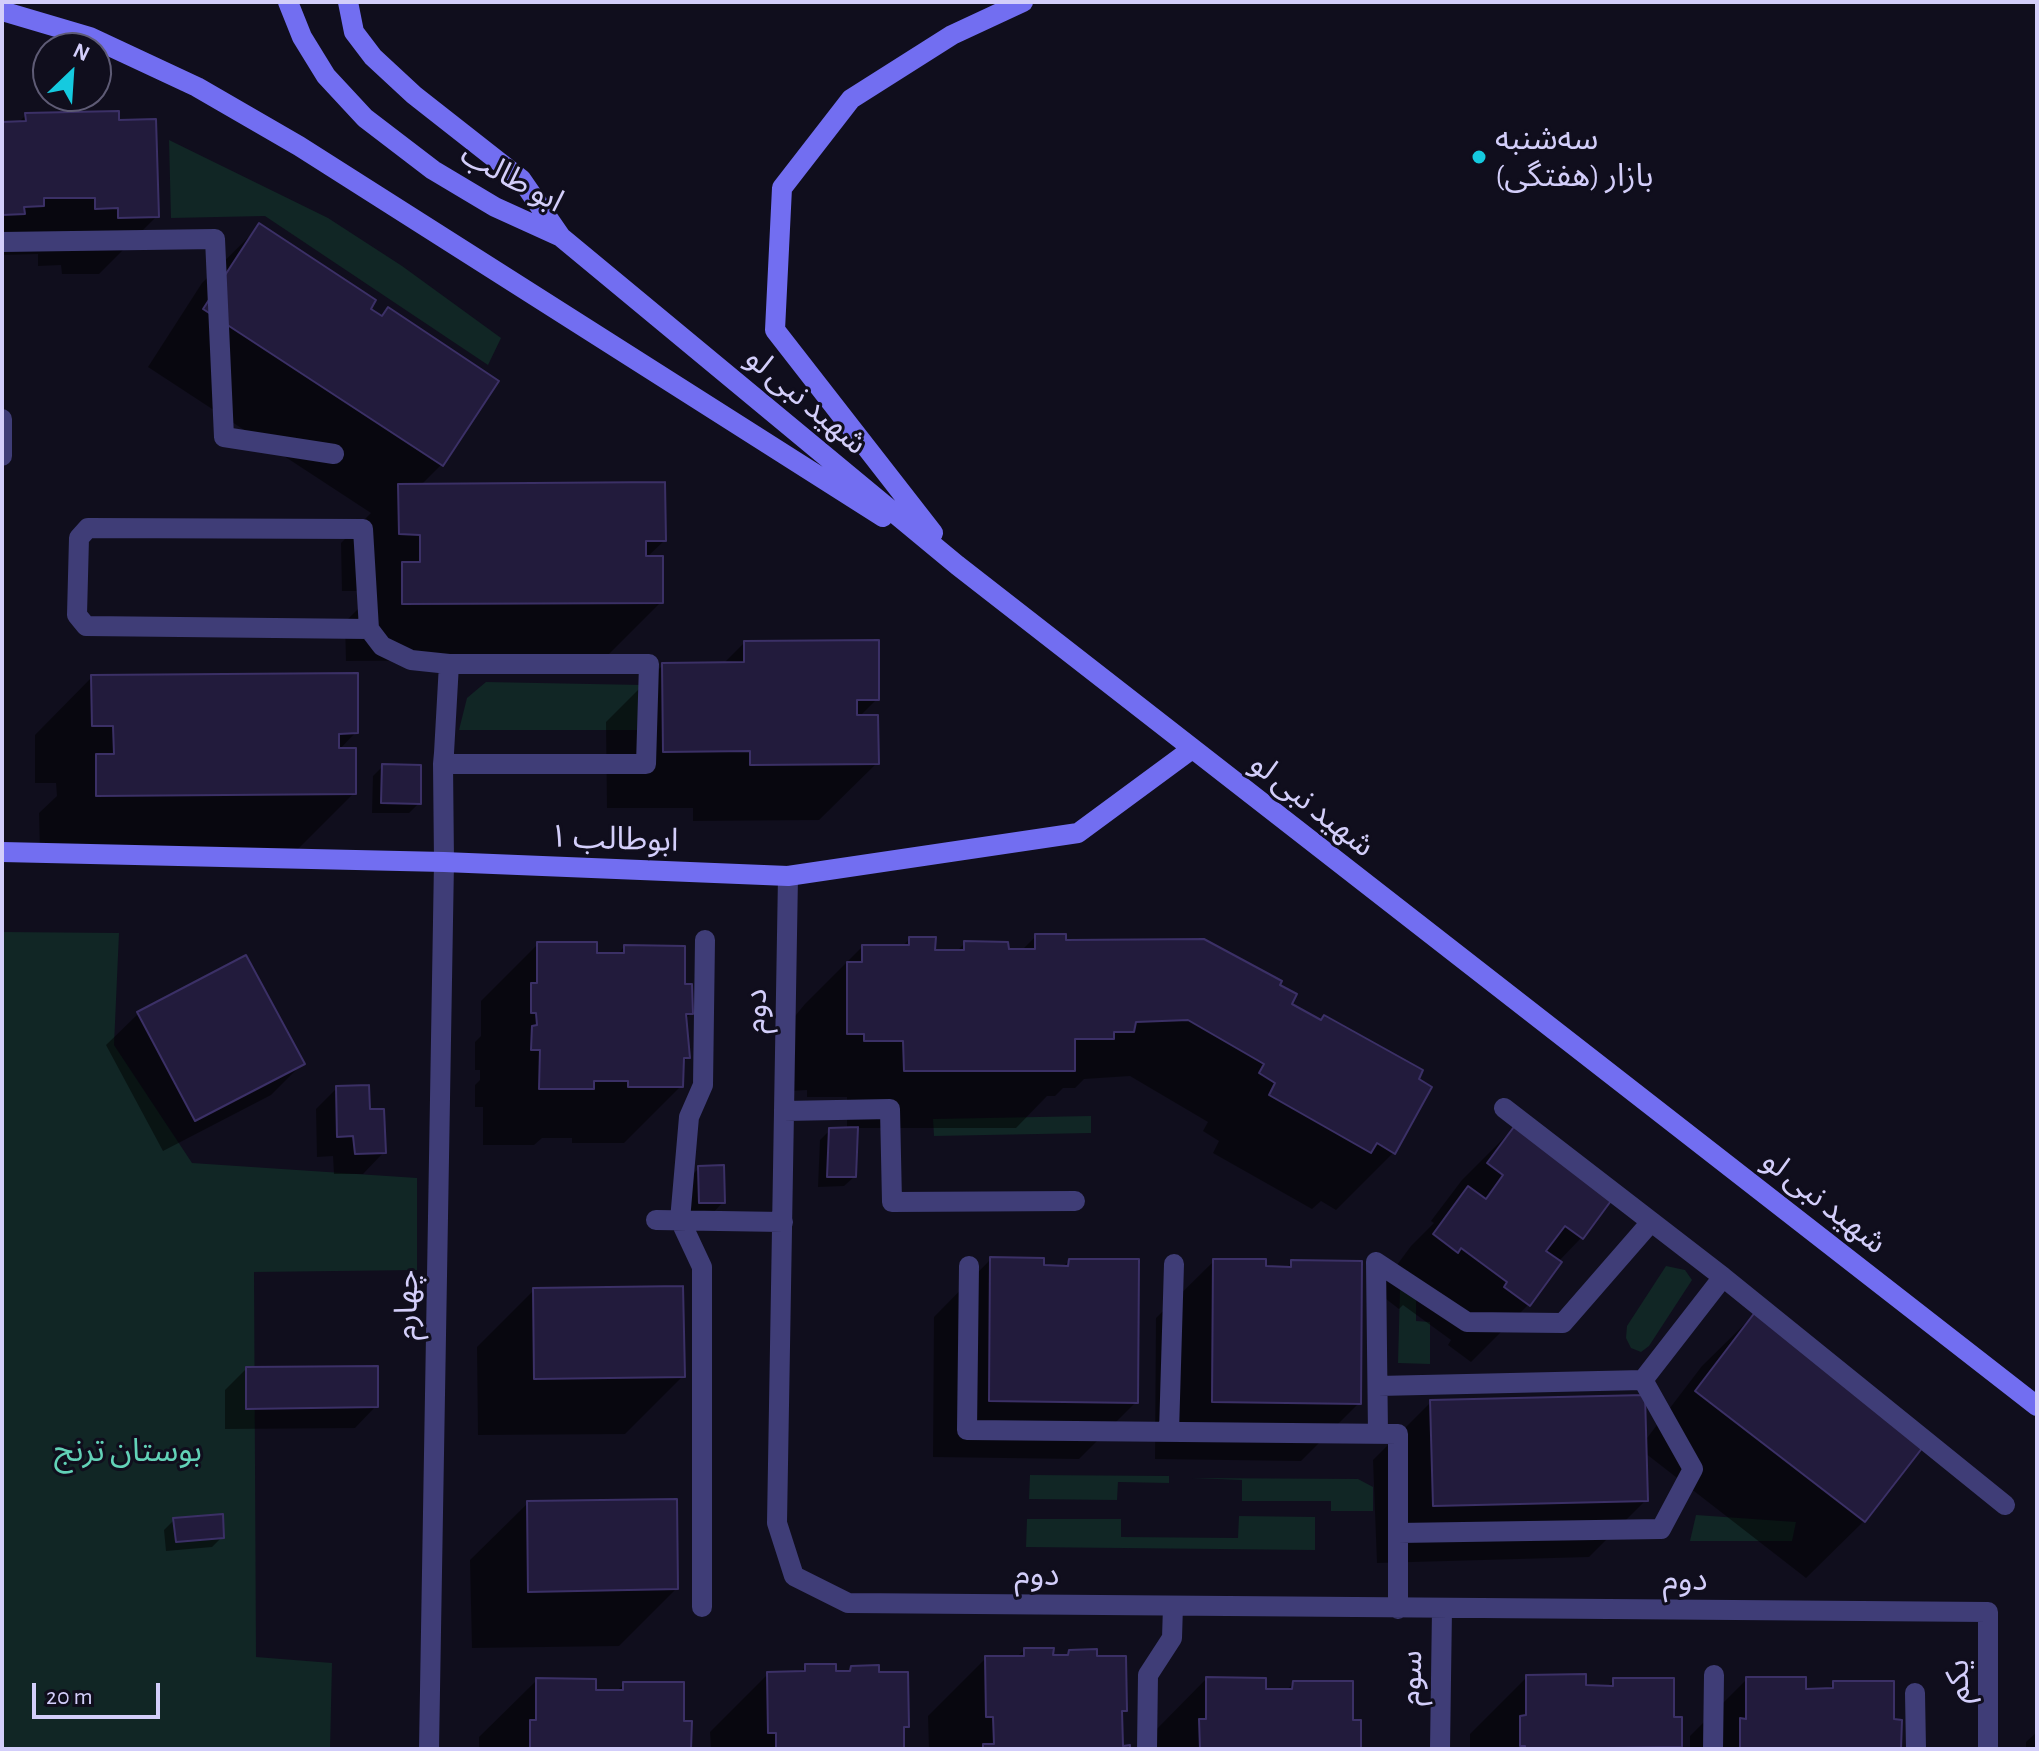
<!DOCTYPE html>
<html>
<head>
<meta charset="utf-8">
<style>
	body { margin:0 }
	#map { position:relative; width:2039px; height:1751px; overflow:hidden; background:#100e1d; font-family:"Alegreya Sans",sans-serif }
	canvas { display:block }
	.frame { position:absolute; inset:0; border:4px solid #d3cefa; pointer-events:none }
	.north { position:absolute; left:32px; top:32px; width:80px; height:80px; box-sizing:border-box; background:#100e1d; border:2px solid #5e5b75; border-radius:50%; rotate:25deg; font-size:22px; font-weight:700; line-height:32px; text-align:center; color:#d3cefa }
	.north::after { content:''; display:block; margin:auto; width:28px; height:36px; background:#15cadf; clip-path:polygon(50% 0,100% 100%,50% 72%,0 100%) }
	.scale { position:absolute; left:32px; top:1683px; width:128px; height:36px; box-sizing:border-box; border:4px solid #d3cefa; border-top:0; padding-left:10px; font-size:24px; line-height:28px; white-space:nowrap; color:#d3cefa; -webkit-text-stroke:6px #100e1d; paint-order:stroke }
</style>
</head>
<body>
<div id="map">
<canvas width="2039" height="1751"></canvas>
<div class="frame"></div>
<div class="north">N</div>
<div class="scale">20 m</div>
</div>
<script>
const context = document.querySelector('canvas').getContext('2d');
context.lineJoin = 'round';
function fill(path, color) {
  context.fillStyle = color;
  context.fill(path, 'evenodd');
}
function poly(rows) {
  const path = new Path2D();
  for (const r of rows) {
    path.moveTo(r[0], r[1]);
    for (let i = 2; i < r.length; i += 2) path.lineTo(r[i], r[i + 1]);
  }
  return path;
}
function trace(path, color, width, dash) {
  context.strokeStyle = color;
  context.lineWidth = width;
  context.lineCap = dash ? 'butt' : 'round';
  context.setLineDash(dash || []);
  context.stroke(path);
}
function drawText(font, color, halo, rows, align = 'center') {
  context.font = font + ' "Alegreya Sans","Noto Sans Arabic",sans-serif';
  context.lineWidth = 6;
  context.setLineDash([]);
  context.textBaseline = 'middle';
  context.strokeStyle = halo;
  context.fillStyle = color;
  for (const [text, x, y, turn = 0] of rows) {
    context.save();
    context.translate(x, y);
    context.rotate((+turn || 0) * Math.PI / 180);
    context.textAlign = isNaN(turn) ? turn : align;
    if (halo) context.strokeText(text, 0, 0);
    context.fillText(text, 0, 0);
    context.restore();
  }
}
fill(poly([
	[169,140,328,218,402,266,501,338,488,365,265,216,171,218],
	[486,682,643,685,640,730,459,730,467,698],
	[2,932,119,933,114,1045,192,1163,417,1178,417,1270,254,1272,256,1657,332,1663,330,1749,2,1749],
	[1091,1116,1091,1133,934,1136,933,1119],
	[1666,1266,1685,1270,1692,1280,1649,1346,1641,1352,1631,1348,1626,1338,1627,1326],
	[1400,1289,1416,1290,1416,1321,1430,1322,1430,1364,1398,1363],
	[1030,1475,1169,1476,1169,1483,1118,1482,1117,1500,1029,1499],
	[1192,1478,1358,1479,1373,1487,1373,1511,1331,1511,1331,1501,1242,1501,1242,1480],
	[1696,1515,1796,1522,1792,1541,1690,1541],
	[1239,1516,1315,1517,1315,1550,1026,1547,1027,1519,1121,1519,1121,1537,1238,1538]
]), '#112625');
fill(poly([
	[26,115,117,122,157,216,99,274,62,274,61,265,38,266,38,254,2,255,2,124,18,123],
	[260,226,380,317,388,309,442,464,420,486,664,541,646,558,661,602,604,659,346,661,345,622,363,604,363,591,342,591,341,543,371,513,148,367,202,283],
	[744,643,877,699,859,717,877,763,819,820,693,821,693,808,607,808,606,722,663,665,723,664],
	[92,677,356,732,339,750,354,793,297,850,40,852,39,813,57,796,56,783,35,783,35,735],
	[383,766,419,803,409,813,372,813,373,776],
	[1036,936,1278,986,1393,1153,1336,1210,1321,1201,1312,1209,1213,1153,1219,1141,1203,1131,1208,1122,1130,1076,1084,1079,1075,1088,1063,1088,1055,1096,1047,1096,1016,1128,856,1128,855,1176,844,1186,818,1187,820,1140,830,1130,847,1130,847,1097,807,1097,807,1090,791,1091,791,1021,805,1004,862,947,901,947,910,939,933,952,956,952,965,943,1021,951],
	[538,944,595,955,617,955,624,947,683,986,691,1014,684,1020,688,1057,682,1064,681,1086,624,1143,572,1143,572,1138,542,1138,534,1145,483,1145,483,1107,475,1107,475,1085,480,1080,480,1070,475,1070,475,1042,481,1036,481,1001],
	[245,958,302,1064,271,1095,163,1151,106,1045,138,1014],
	[337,1088,368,1111,384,1152,363,1174,334,1174,333,1156,317,1157,316,1109],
	[1519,1123,1613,1195,1581,1238,1558,1262,1528,1305,1471,1362,1448,1345,1451,1340,1403,1305,1399,1309,1377,1292,1411,1246,1434,1223,1431,1221,1462,1180],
	[699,1168,723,1202,713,1213,690,1212,689,1178],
	[991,1259,1062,1267,1069,1261,1136,1402,1079,1459,933,1457,934,1317],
	[1214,1261,1285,1269,1292,1262,1359,1403,1301,1461,1155,1459,1156,1318],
	[534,1290,683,1376,625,1434,478,1435,477,1347],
	[1760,1309,1864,1521,1806,1578,1645,1453,1646,1500,1589,1557,1377,1563,1373,1460,1431,1402,1644,1442,1702,1366],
	[246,1369,376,1406,355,1428,225,1429,225,1390],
	[528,1503,676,1589,619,1646,472,1648,470,1560],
	[174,1520,222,1537,212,1547,166,1551,164,1530],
	[1024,1650,1051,1657,1065,1657,1069,1652,1095,1658,1125,1710,1120,1715,1121,1748,1128,1749,929,1749,928,1716,986,1658,1016,1658],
	[806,1666,834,1673,847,1673,852,1668,877,1674,907,1726,902,1731,902,1749,711,1749,710,1732,768,1674,799,1674],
	[1527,1677,1584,1687,1606,1688,1614,1680,1672,1719,1680,1746,1470,1749,1470,1734],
	[1206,1679,1264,1691,1286,1691,1293,1683,1351,1722,1359,1749,1149,1749,1149,1737],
	[1747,1679,1804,1691,1826,1691,1834,1683,1892,1721,1899,1749,1690,1749,1690,1736],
	[537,1680,594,1692,616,1692,624,1684,682,1723,689,1749,479,1749,479,1737],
	[2037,1732,2037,1749,2026,1749,2026,1742]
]), '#0007');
const building = poly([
	[119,111,119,120,156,119,159,217,118,218,118,208,95,209,95,198,44,198,44,206,24,207,25,214,2,215,2,122,26,121,25,113,119,111],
	[259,223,376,300,371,309,382,316,388,307,499,381,443,466,203,309,259,223],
	[665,482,666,541,646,541,646,556,663,556,663,603,402,604,402,562,420,562,420,535,399,534,398,484,665,482],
	[879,640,879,700,857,700,857,715,878,715,879,764,750,765,750,751,663,752,662,663,744,662,744,641,879,640],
	[358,673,358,733,339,734,339,748,356,748,356,794,96,796,96,754,114,754,113,726,92,726,91,675,358,673],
	[382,764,421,765,421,804,381,803,382,764],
	[1035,934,1066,934,1066,940,1204,939,1282,981,1280,985,1297,994,1292,1004,1321,1020,1324,1015,1423,1070,1419,1079,1432,1087,1395,1154,1377,1143,1371,1153,1269,1095,1275,1083,1259,1073,1264,1064,1188,1020,1136,1022,1134,1032,1114,1032,1114,1039,1075,1039,1075,1071,904,1071,903,1041,864,1041,864,1034,847,1034,847,962,862,962,862,945,909,945,909,937,936,937,935,950,964,950,964,941,1008,942,1009,949,1035,949,1035,934],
	[537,942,597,942,597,953,624,953,624,945,685,946,685,984,692,984,693,1014,686,1014,690,1058,684,1058,683,1087,628,1087,628,1081,594,1081,594,1089,539,1089,540,1050,531,1050,532,1026,537,1025,536,1013,531,1013,531,983,537,983,537,942],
	[246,955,305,1064,195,1121,137,1012,246,955],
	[369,1085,370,1109,384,1109,386,1153,355,1154,353,1136,337,1137,336,1086,369,1085],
	[1519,1120,1616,1194,1583,1239,1565,1226,1546,1251,1562,1262,1530,1306,1504,1287,1507,1282,1461,1248,1458,1253,1433,1234,1468,1186,1486,1199,1503,1175,1487,1163,1519,1120],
	[858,1127,856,1177,827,1177,829,1128,858,1127],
	[724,1165,725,1203,699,1203,698,1166,724,1165],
	[990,1257,1044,1258,1044,1265,1068,1266,1069,1259,1139,1259,1138,1403,989,1401,990,1257],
	[1213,1259,1266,1259,1266,1266,1291,1267,1291,1260,1362,1261,1361,1404,1212,1402,1213,1259],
	[683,1286,685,1377,534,1379,533,1288,683,1286],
	[1759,1307,1930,1438,1865,1522,1695,1391,1759,1307],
	[378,1366,378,1407,246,1409,246,1367,378,1366],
	[1645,1395,1648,1501,1433,1506,1430,1400,1645,1395],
	[677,1499,678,1589,528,1592,527,1501,677,1499],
	[223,1514,224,1538,176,1542,173,1518,223,1514],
	[1024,1648,1054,1648,1053,1655,1068,1655,1069,1650,1097,1649,1097,1656,1126,1656,1127,1711,1122,1711,1123,1746,1130,1745,1130,1749,983,1749,983,1744,994,1744,993,1717,986,1717,985,1656,1024,1656,1024,1648],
	[805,1664,836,1664,836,1671,850,1671,851,1666,879,1665,879,1672,908,1672,909,1727,904,1727,904,1749,776,1749,776,1733,768,1733,767,1672,805,1671,805,1664],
	[1586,1674,1586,1685,1613,1686,1613,1678,1674,1678,1674,1717,1682,1717,1682,1747,1525,1749,1525,1746,1520,1746,1520,1716,1526,1715,1526,1675,1586,1674],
	[1206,1677,1266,1678,1266,1689,1292,1689,1293,1681,1353,1681,1353,1720,1361,1720,1361,1749,1200,1749,1199,1719,1206,1719,1206,1677],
	[1746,1677,1806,1677,1806,1689,1833,1688,1833,1681,1894,1681,1894,1719,1902,1720,1901,1749,1740,1748,1740,1718,1746,1719,1746,1677],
	[536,1678,596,1679,596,1690,623,1690,623,1682,684,1682,684,1721,692,1721,691,1749,530,1749,530,1720,536,1720,536,1678]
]);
fill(building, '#221b3c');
trace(building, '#3b3066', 2);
trace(poly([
	[2,242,215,239,224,437,334,454],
	[2,419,2,456],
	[369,629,86,626,77,615,79,538,88,528,363,529,369,629,382,646,411,660,449,664],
	[788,876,777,1523,794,1576,848,1603,1988,1612,1988,1749],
	[1504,1108,1723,1277,2005,1505],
	[784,1111,890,1109,892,1202,1075,1201],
	[656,1220,783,1222],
	[1376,1262,1467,1322,1563,1323,1651,1222],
	[1376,1262,1378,1434],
	[969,1266,967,1430,1398,1434,1398,1609],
	[1378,1386,1643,1380,1723,1277],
	[1169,1432,1174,1264],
	[1398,1533,1661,1529,1693,1469,1643,1380],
	[702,1607,702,1267,680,1220,689,1117,703,1085,705,940],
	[1915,1693,1916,1749],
	[429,1749,444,862,443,764,444,753,449,664,649,664,646,764,443,764],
	[1147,1749,1148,1675,1172,1638,1173,1606],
	[1440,1749,1442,1609],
	[1713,1749,1714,1675]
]), '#3f3d77', 20);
trace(poly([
	[288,2,302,37,326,76,365,118,433,170,495,207,561,237,957,565,2037,1406],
	[348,2,354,32,373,57,414,95,521,179,561,237],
	[2,11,90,37,197,87,299,146,883,517],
	[933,533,775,330,782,188,851,99,952,35,1023,2],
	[2,852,444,862,788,876,1078,833,1192,749]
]), '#726ef1', 20);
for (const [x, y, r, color] of [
	[1479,157,8,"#15cadf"]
]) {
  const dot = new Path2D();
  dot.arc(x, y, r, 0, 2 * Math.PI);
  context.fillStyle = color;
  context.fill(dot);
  trace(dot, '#100e1d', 3);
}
drawText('32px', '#d3cefa', '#100e1d', [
	["سه‌شنبه",1495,139],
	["بازار (هفتگی)",1495,176]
], 'left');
drawText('32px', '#d3cefa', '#100e1d', [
	["ابو طالب",512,178,28],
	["شهید نبی لو",806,401,40],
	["شهید نبی لو",1312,805,38],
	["ابوطالب ۱",614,839,2],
	["دوم",756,1011,-89],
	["شهید نبی لو",1824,1202,38],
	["چهارم",407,1305,-89],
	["دوم",1037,1575,1],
	["دوم",1685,1580],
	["سوم",1411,1678,-89],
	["یکم",1958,1681,-90]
]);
drawText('32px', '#62d2b7', '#100e1d', [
	["بوستان ترنج",128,1451]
]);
</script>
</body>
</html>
